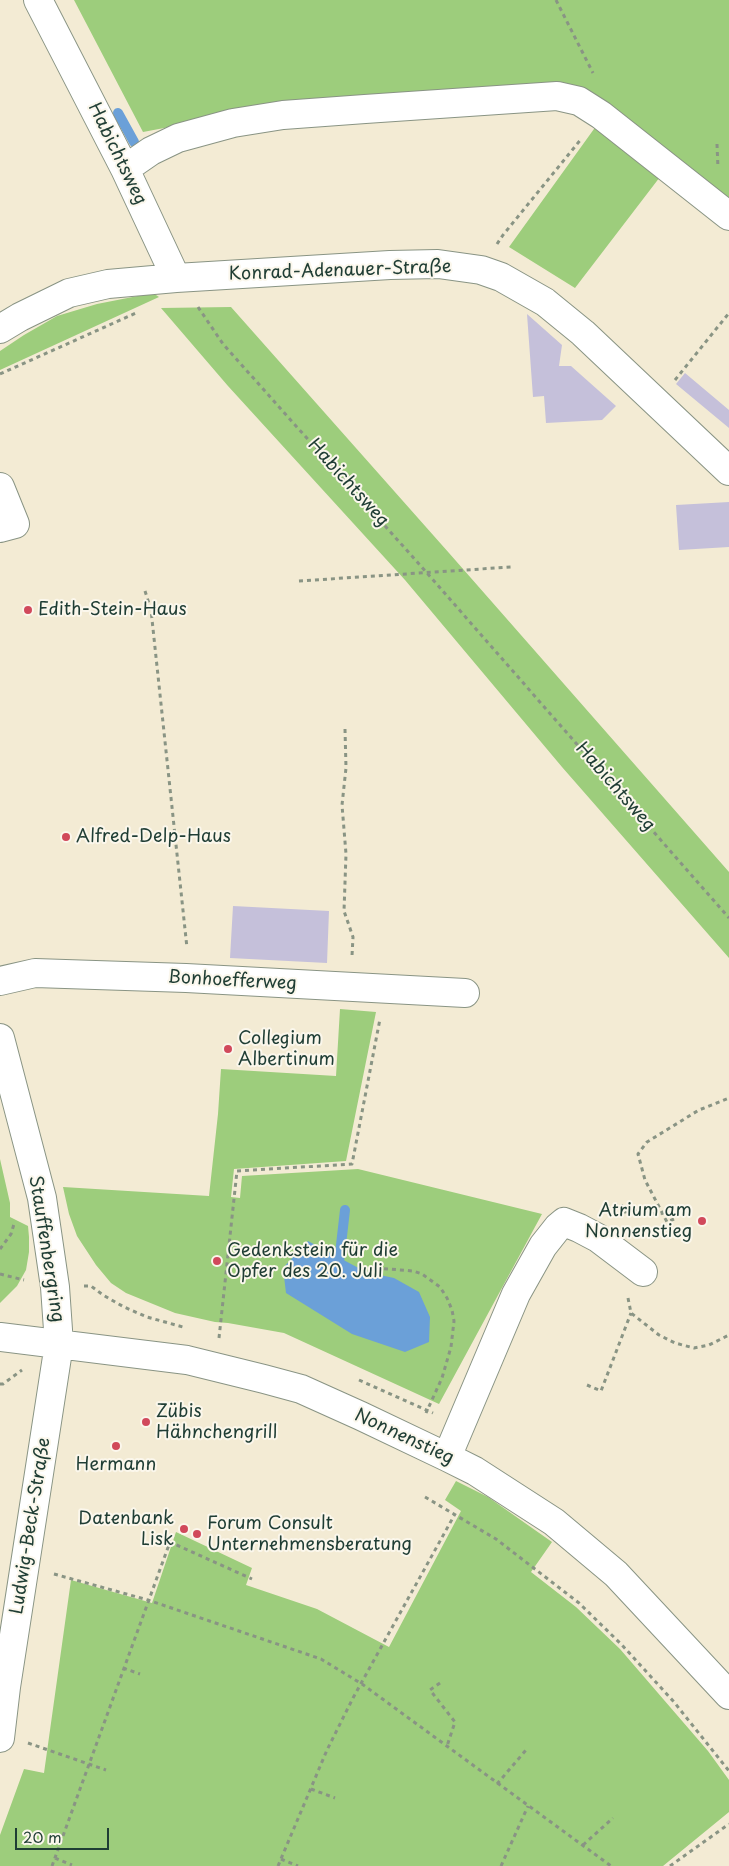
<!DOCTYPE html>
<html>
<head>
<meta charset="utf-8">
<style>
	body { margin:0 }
	#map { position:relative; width:729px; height:1866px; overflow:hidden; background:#f3ebd4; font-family:"Playpen Sans",sans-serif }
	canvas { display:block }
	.scale { position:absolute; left:15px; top:1828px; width:94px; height:22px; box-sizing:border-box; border:2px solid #1f3d34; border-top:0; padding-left:6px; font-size:15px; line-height:18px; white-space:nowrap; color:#1f3d34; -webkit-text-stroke:4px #fbf7ec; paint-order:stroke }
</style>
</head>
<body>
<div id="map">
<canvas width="729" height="1866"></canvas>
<div class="scale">20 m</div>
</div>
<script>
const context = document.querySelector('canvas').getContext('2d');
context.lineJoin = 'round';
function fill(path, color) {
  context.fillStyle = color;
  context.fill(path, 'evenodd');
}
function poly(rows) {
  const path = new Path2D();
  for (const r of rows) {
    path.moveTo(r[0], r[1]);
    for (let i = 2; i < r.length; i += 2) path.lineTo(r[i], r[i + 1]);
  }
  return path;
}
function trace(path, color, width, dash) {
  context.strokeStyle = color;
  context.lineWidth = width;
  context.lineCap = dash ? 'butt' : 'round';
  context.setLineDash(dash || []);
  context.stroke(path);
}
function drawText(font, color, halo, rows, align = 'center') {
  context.font = font + ' "Playpen Sans",sans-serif';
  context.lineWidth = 4;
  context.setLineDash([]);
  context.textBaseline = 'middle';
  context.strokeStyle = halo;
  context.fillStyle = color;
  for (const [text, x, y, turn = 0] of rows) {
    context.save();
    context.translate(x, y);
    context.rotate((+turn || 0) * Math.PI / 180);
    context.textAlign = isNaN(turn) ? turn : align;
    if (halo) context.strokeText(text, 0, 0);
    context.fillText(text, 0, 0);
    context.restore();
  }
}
fill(poly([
	[527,314,562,345,559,366,571,366,616,406,602,420,546,423,544,396,533,397],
	[685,373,729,410,729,428,676,384],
	[729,502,729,547,679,550,676,505],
	[233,906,329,911,327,963,230,958]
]), '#c5c0da');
fill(poly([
	[74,0,729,0,729,201,602,99,578,86,415,95,281,106,143,132],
	[599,122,663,173,575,288,509,247],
	[153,293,159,297,0,370,0,351,24,335,57,316,97,304],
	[231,307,449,553,729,872,729,958,562,767,405,580,228,386,161,308],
	[340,1009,376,1012,346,1161,234,1169,231,1197,240,1198,242,1176,358,1169,542,1214,439,1404,284,1333,228,1323,215,1322,175,1313,126,1293,111,1283,96,1265,77,1236,69,1214,63,1187,209,1196,218,1114,221,1069,336,1076],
	[0,1159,10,1203,10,1217,28,1226,29,1237,29,1252,26,1270,17,1286,0,1303],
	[456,1481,488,1497,552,1542,531,1572,576,1607,620,1649,708,1751,729,1780,729,1812,663,1866,0,1866,0,1835,24,1769,44,1773,71,1580,152,1603,176,1532,252,1568,246,1585,317,1609,389,1647,461,1511,445,1500]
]), '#9dcd7c');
fill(poly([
	[308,1241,366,1272,394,1278,419,1292,430,1317,429,1342,405,1352,352,1334,286,1293,283,1268]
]), '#6ba0d8');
trace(poly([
	[118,113,134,142],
	[338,1271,345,1210]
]), '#6ba0d8', 10);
const minor = poly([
	[38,0,125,169,176,278],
	[125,169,151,151,178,138,233,123,283,115,365,109,557,96,579,101,601,115,729,216],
	[0,329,20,317,69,293,108,284,176,278,390,265,438,264,481,270,501,277,545,302,583,333,729,471],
	[0,487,15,524,0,528],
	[0,981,35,973,186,978,465,993],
	[0,1038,42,1198,55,1287,59,1344,6,1687,0,1738],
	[0,1337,187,1360,264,1379,301,1389,361,1416,447,1457,475,1471,554,1522,616,1574,729,1695],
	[447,1457,516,1294,543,1246,558,1227,564,1222,579,1228,598,1238,643,1272]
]);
trace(minor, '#899484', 30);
trace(poly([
	[556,0,593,73],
	[717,144,718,168],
	[497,244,503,235,582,138],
	[198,307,223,344,427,573,729,918],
	[0,374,136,313],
	[675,380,729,313],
	[299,581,511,567],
	[145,591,151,610,187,948],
	[345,729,346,768,342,805,346,854,344,911,353,937,352,956],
	[606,1207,621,1204,625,1212,646,1208,649,1214,663,1213],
	[674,1219,667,1222,645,1180,638,1154,647,1142,699,1110,729,1098],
	[0,1249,11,1234,14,1224],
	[376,1268,413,1271,422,1274,440,1287,447,1298,452,1310,454,1321,451,1347,442,1378,426,1413],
	[0,1274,24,1280],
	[84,1286,91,1286,103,1295,124,1307,147,1317,183,1327],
	[628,1298,631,1313,659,1335,675,1343,694,1348,709,1345,729,1335],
	[219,1338,237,1171,352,1164,380,1019],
	[359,1380,433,1413],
	[0,1384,3,1384,22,1370],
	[587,1385,601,1391,631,1313],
	[425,1497,496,1539,579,1603,622,1645,674,1702,729,1771],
	[54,1574,148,1600,321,1659,362,1684,611,1866],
	[123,1668,140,1674],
	[440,1683,430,1690,455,1722,447,1746],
	[28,1743,106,1770],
	[497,1784,526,1750],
	[311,1789,335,1798],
	[583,1845,613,1818],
	[55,1858,72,1865],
	[281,1859,298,1866],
	[52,1866,170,1542,252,1579],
	[278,1866,327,1750,353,1698,455,1514],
	[501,1866,528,1806],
	[670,1866,729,1824]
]), '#899484', 3, [4, 4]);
trace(minor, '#fff', 28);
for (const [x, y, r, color] of [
	[28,610,5,"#d1495b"],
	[66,837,5,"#d1495b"],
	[228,1049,5,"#d1495b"],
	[702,1221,5,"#d1495b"],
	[217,1261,5,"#d1495b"],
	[146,1422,5,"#d1495b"],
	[116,1446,5,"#d1495b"],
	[184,1529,5,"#d1495b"],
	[197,1534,5,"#d1495b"]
]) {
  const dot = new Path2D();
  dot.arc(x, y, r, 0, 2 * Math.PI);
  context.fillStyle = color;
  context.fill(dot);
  trace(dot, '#fbf7ec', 2);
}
drawText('18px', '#1f3d34', '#fbf7ec', [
	["Habichtsweg",117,154,64],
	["Konrad-Adenauer-Straße",340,271,-2],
	["Habichtsweg",348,483,48],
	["Habichtsweg",615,787,49],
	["Bonhoefferweg",232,981,3],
	["Stauffenbergring",46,1249,81],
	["Nonnenstieg",404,1437,25],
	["Ludwig-Beck-Straße",31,1526,-81]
]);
drawText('18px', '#1f3d34', '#fbf7ec', [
	["Edith-Stein-Haus",38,610],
	["Alfred-Delp-Haus",76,837],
	["Collegium",238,1039],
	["Albertinum",238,1060],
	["Atrium am",692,1211,"right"],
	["Nonnenstieg",692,1232,"right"],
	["Gedenkstein für die",227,1251],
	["Opfer des 20. Juli",227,1272],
	["Zübis",156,1412],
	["Hähnchengrill",156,1433],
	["Hermann",116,1465,"center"],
	["Datenbank",174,1519,"right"],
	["Lisk",174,1540,"right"],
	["Forum Consult",207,1524],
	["Unternehmensberatung",207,1545]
], 'left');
</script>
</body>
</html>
